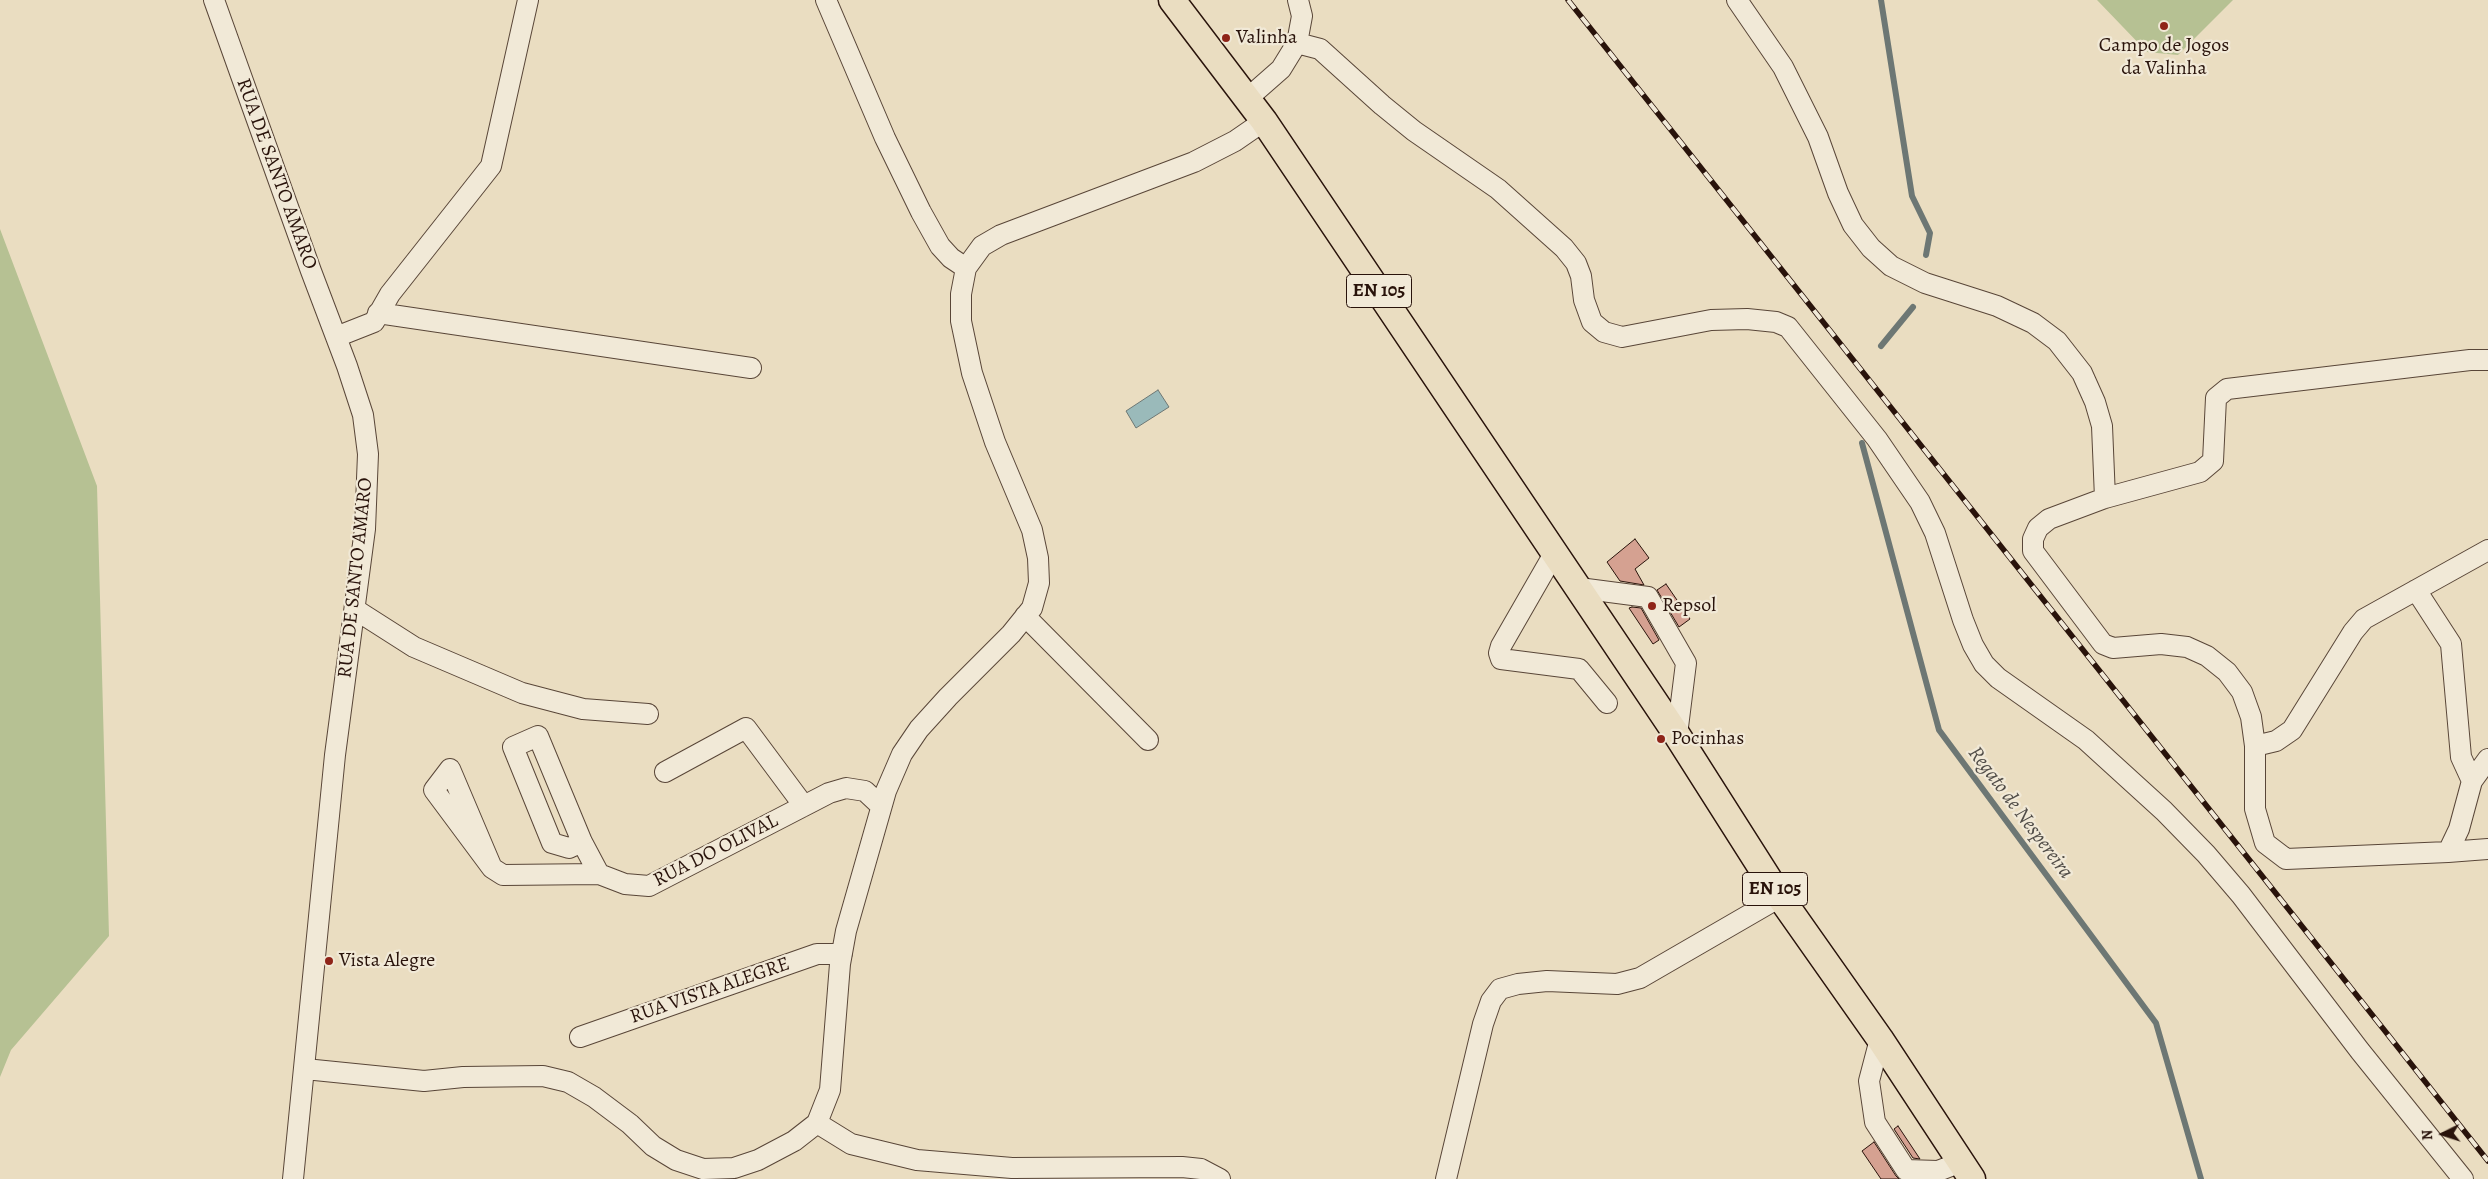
<!DOCTYPE html>
<html>
<head>
<meta charset="utf-8">
<style>
	body { margin:0 }
	#map { position:relative; width:2488px; height:1179px; overflow:hidden; background:#eaddc1; font-family:Alegreya,serif }
	canvas { display:block }
	.north { position:absolute; left:2418px; top:1109px; width:50px; height:50px; -webkit-text-stroke:4px #f1e9d7; paint-order:stroke; rotate:266deg; font-size:14px; font-weight:700; line-height:20px; text-align:center; color:#29130b }
	.north::after { content:''; display:block; margin:auto; width:18px; height:22px; background:#29130b; clip-path:polygon(50% 0,100% 100%,50% 72%,0 100%) }
</style>
</head>
<body>
<div id="map">
<canvas width="2488" height="1179"></canvas>
<div class="north">N</div>
</div>
<script>
const context = document.querySelector('canvas').getContext('2d');
context.lineJoin = 'round';
function fill(path, color) {
  context.fillStyle = color;
  context.fill(path, 'evenodd');
}
function poly(rows) {
  const path = new Path2D();
  for (const r of rows) {
    path.moveTo(r[0], r[1]);
    for (let i = 2; i < r.length; i += 2) path.lineTo(r[i], r[i + 1]);
  }
  return path;
}
function trace(path, color, width, dash) {
  context.strokeStyle = color;
  context.lineWidth = width;
  context.lineCap = dash ? 'butt' : 'round';
  context.setLineDash(dash || []);
  context.stroke(path);
}
function drawText(font, color, halo, rows, align = 'center') {
  context.font = font + ' Alegreya,serif';
  context.lineWidth = 4.5;
  context.setLineDash([]);
  context.textBaseline = 'middle';
  context.strokeStyle = halo;
  context.fillStyle = color;
  for (const [text, x, y, turn = 0] of rows) {
    context.save();
    context.translate(x, y);
    context.rotate((+turn || 0) * Math.PI / 180);
    context.textAlign = isNaN(turn) ? turn : align;
    if (halo) context.strokeText(text, 0, 0);
    context.fillText(text, 0, 0);
    context.restore();
  }
}
fill(poly([
	[2097,0,2233,0,2178,55,2147,52],
	[0,229,97,486,109,936,11,1050,0,1077]
]), '#b6c193');
const water = poly([
	[1158,390,1169,407,1136,428,1126,411,1158,390]
]);
fill(water, '#9ababa');
trace(water, '#6d7774', 1);
trace(poly([
	[1881,0,1912,196,1930,233,1926,255],
	[1881,346,1913,307],
	[1862,443,1939,730,2156,1023,2201,1179]
]), '#6d7774', 6);
const building = poly([
	[1635,539,1649,558,1635,569,1644,585,1620,581,1607,562,1635,539],
	[1666,584,1690,619,1679,627,1657,590,1666,584],
	[1632,607,1641,608,1659,640,1653,644,1629,608,1632,607],
	[1898,1126,1920,1159,1913,1158,1894,1129,1898,1126],
	[1874,1142,1896,1176,1899,1179,1881,1179,1862,1151,1874,1142]
]);
fill(building, '#d5a191');
trace(building, '#29130b', 1);
const minor = poly([
	[214,0,311,271,347,366,363,415,368,454,365,529,335,755,293,1179],
	[826,0,885,138,921,212,940,246,951,258,966,268],
	[1737,0,1783,67,1818,137,1838,193,1853,225,1871,248,1891,266,1925,283,1997,306,2033,323,2057,341,2082,373,2095,402,2102,426,2105,498],
	[1297,43,1320,49,1382,105,1414,131,1498,189,1564,248,1576,263,1581,276,1584,300,1592,322,1604,332,1622,337,1711,320,1747,319,1776,322,1788,327,1877,439,1920,502,1935,533,1963,620,1973,645,1984,664,1998,678,2086,740,2164,811,2206,854,2241,895,2360,1051,2463,1179],
	[1248,98,1281,69,1297,43,1302,16,1298,0],
	[378,313,751,368],
	[336,337,374,322,390,294,491,166,528,0],
	[2488,360,2470,360,2227,389,2216,398,2213,461,2200,472,2105,498,2049,519,2038,528,2033,539,2033,551,2103,644,2113,648,2161,644,2187,647,2207,656,2227,672,2242,692,2251,717,2255,746,2255,809,2265,843,2286,859,2448,852,2459,829,2472,781,2488,759],
	[1555,552,1501,646,1499,653,1501,659,1579,669,1607,703],
	[1579,588,1648,597,1686,663,1677,735],
	[2416,590,2451,644,2461,757,2472,781],
	[356,610,414,647,522,693,583,709,648,714],
	[1025,616,1148,740],
	[2255,746,2276,741,2292,730,2353,632,2364,619,2488,550],
	[665,772,746,728,804,806],
	[582,842,569,848,552,843,513,747,538,736,582,842,599,874],
	[2448,852,2488,849],
	[492,868,450,769,434,790,492,868,503,875,599,874,625,884,649,886,829,793,846,788,865,791,881,806],
	[580,1037,817,954,842,954],
	[1880,1039,1869,1081,1875,1122,1906,1170,1938,1171,1961,1162],
	[305,1069,424,1081,463,1077,543,1076,568,1082,594,1097,630,1124,653,1146,676,1160,703,1169,734,1168,758,1160,794,1141,817,1123,830,1090,840,964,846,931,886,791,902,754,919,729,948,697,1011,634,1032,608,1039,583,1038,558,1032,530,995,442,972,373,961,321,961,294,966,268,982,246,1001,235,1194,162,1235,141,1264,121],
	[817,1123,851,1144,917,1160,1012,1168,1182,1167,1201,1169,1220,1179],
	[1446,1179,1483,1024,1491,1001,1500,989,1518,984,1547,981,1617,984,1640,978,1780,897]
]);
const major = poly([
	[1172,0,1264,121,1677,735,1780,897,1880,1039,1972,1179]
]);
trace(minor, '#594638', 22);
trace(major, '#29130b', 29);
trace(minor, '#f1e9d7', 20);
trace(major, '#eaddc1', 26);
const rail = poly([
	[1568,0,2488,1161]
]);
trace(rail, '#29130b', 5.5);
trace(rail, '#f1e9d7', 4, [11]);
for (const [x, y, r, color] of [
	[2164,26,5,"#8f2418"],
	[1226,38,5,"#8f2418"],
	[1652,606,5,"#8f2418"],
	[1661,739,5,"#8f2418"],
	[329,961,5,"#8f2418"]
]) {
  const dot = new Path2D();
  dot.arc(x, y, r, 0, 2 * Math.PI);
  context.fillStyle = color;
  context.fill(dot);
  trace(dot, '#f1e9d7', 2);
}
for (const [x, y, w] of [
	[1379,291,65],
	[1775,889,65]
]) {
  const box = new Path2D();
  box.roundRect(x - w / 2, y - 16.5, w, 33, 4);
  context.fillStyle = '#f1e9d7';
  context.fill(box);
  trace(box, '#29130b', 1);
}
drawText('bold 19px', '#29130b', null, [
	["EN 105",1379,291],
	["EN 105",1775,889]
]);
drawText('20px', '#29130b', '#f1e9d7', [
	["Valinha",1236,38],
	["Campo de Jogos",2164,46,"center"],
	["da Valinha",2164,69,"center"],
	["Repsol",1662,606],
	["Pocinhas",1671,739],
	["Vista Alegre",339,961]
], 'left');
drawText('20px', '#29130b', '#f1e9d7', [
	["RUA DE SANTO AMARO",276,174,70],
	["RUA DE SANTO AMARO",356,578,-84],
	["RUA DO OLIVAL",716,851,-27],
	["RUA VISTA ALEGRE",710,991,-19]
]);
drawText('italic 21px', '#514d48', '#f1e9d7', [
	["Regato de Nespereira",2020,813,53]
]);
</script>
</body>
</html>
